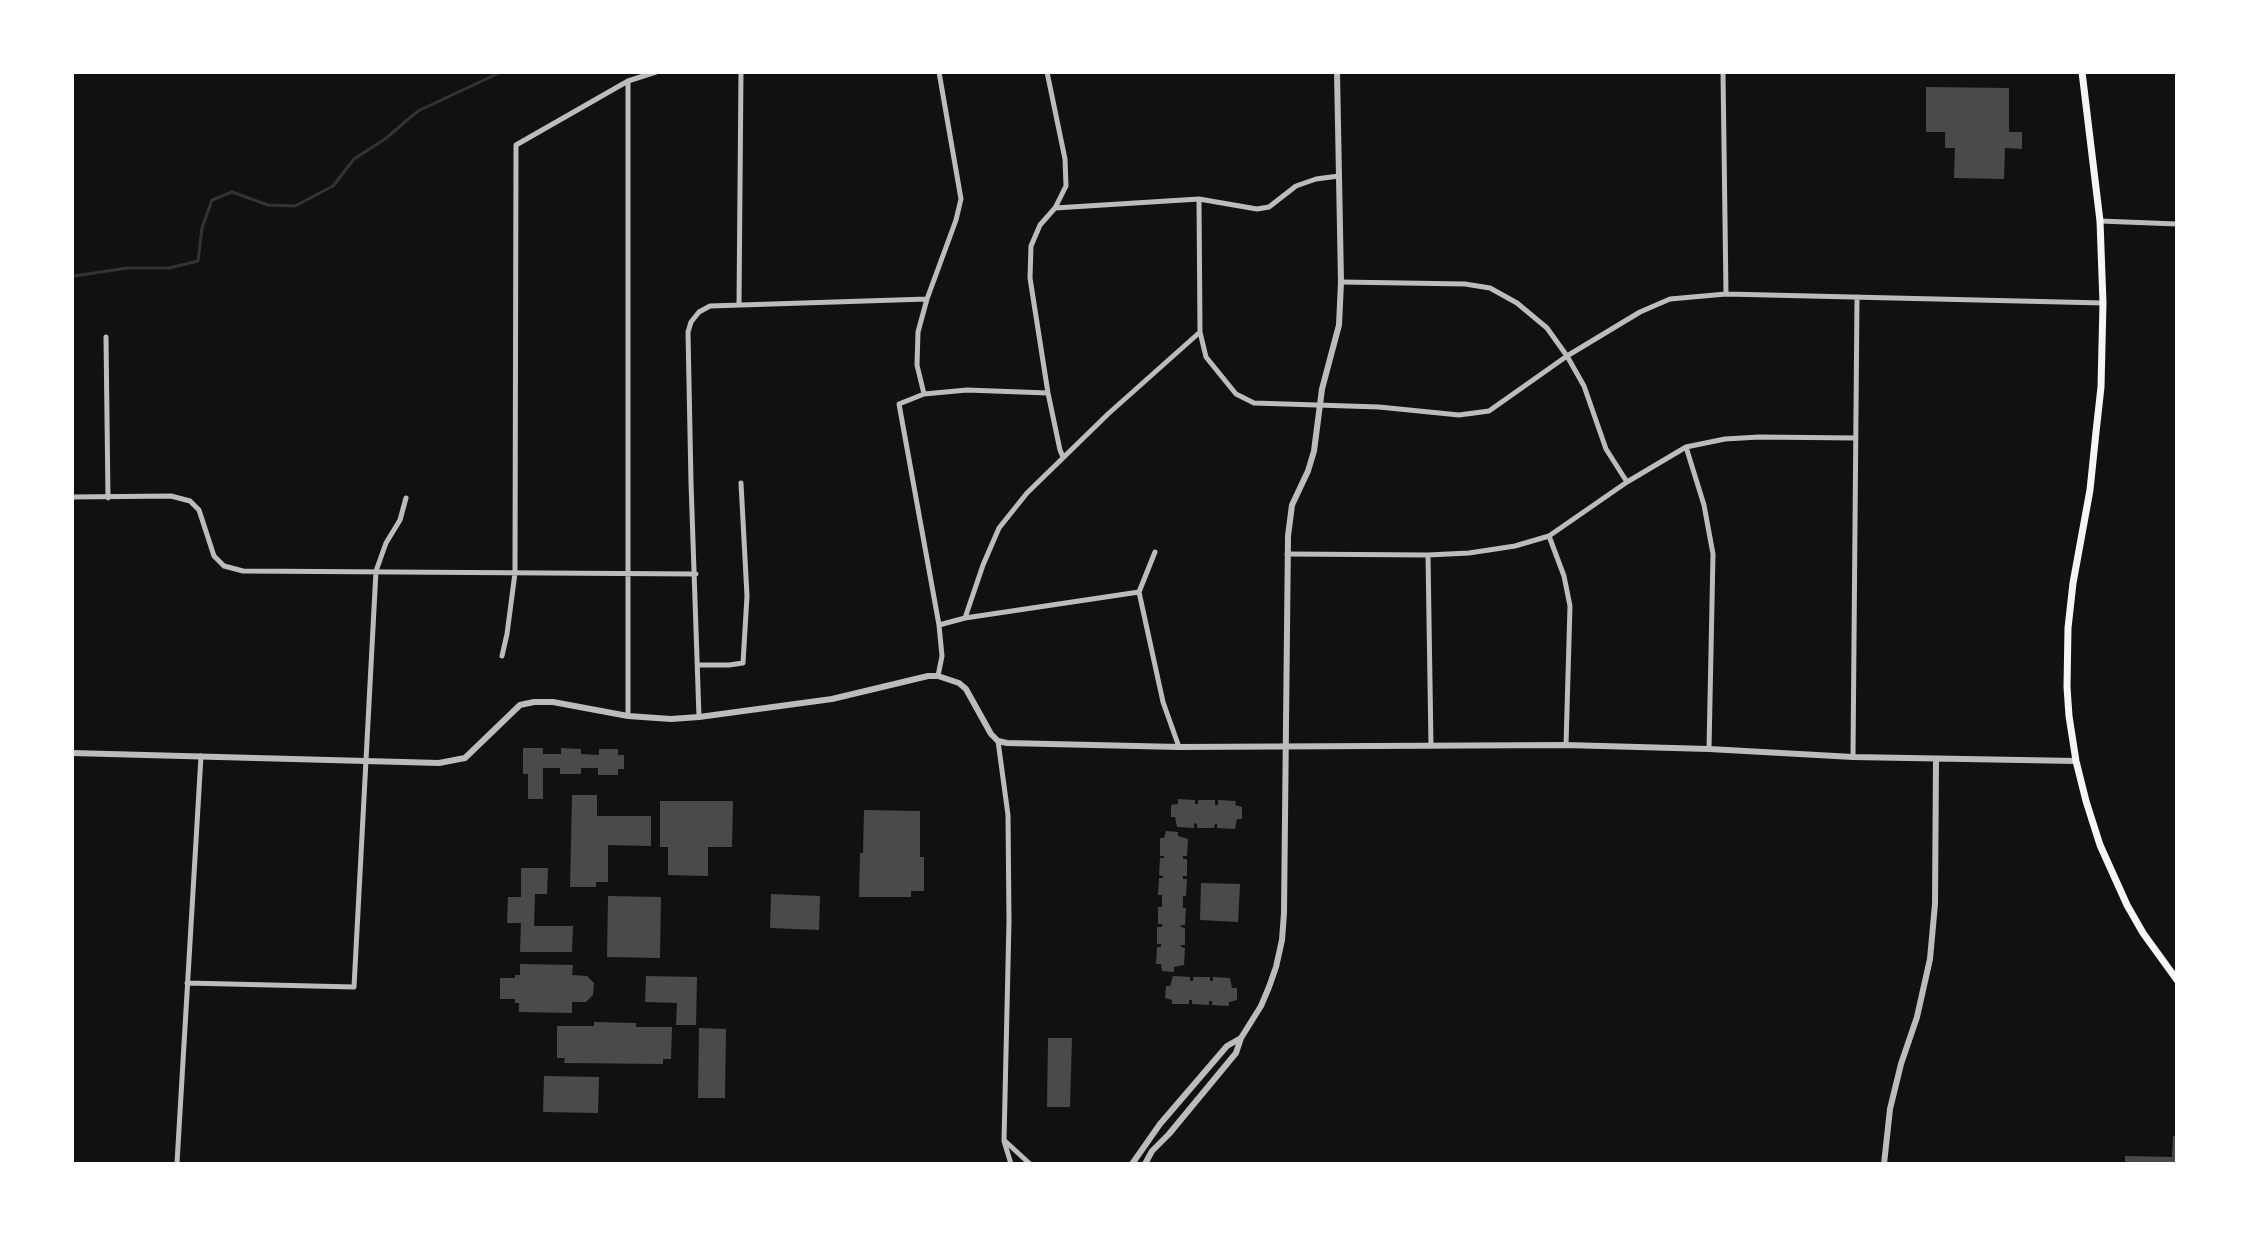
<!DOCTYPE html>
<html>
<head>
<meta charset="utf-8">
<style>
	body { margin:0 }
	#map { position:relative; width:2249px; height:1236px; overflow:hidden; background:#111; font-family:"Source Serif 4",serif }
	canvas { display:block }
	.frame { position:absolute; inset:0; border:74px solid #fff; pointer-events:none }
</style>
</head>
<body>
<div id="map">
<canvas width="2249" height="1236"></canvas>
<div class="frame"></div>
</div>
<script>
const context = document.querySelector('canvas').getContext('2d');
context.lineJoin = 'round';
function poly(rows) {
  const path = new Path2D();
  for (const r of rows) {
    path.moveTo(r[0], r[1]);
    for (let i = 2; i < r.length; i += 2) path.lineTo(r[i], r[i + 1]);
  }
  return path;
}
function trace(path, color, width, dash) {
  context.strokeStyle = color;
  context.lineWidth = width;
  context.lineCap = dash ? 'butt' : 'round';
  context.setLineDash(dash || []);
  context.stroke(path);
}
function fill(path, color) {
  context.fillStyle = color;
  context.fill(path, 'evenodd');
}
trace(poly([
	[72,274,74,276,127,268,169,268,198,261,202,228,212,200,232,192,268,205,295,206,333,186,354,159,385,139,418,111,501,72]
]), '#333', 3);
fill(poly([
	[1926,87,2009,88,2009,132,2022,132,2022,149,2005,148,2004,179,1954,178,1955,148,1945,148,1945,132,1926,132],
	[523,748,543,748,543,754,561,754,561,748,581,749,581,754,599,755,599,749,618,749,618,755,624,755,624,769,618,769,618,775,598,775,598,768,581,768,581,774,560,774,560,768,543,768,543,799,528,799,528,774,523,774],
	[572,795,597,795,597,816,651,816,651,846,608,845,608,882,596,882,596,887,570,887],
	[1178,799,1195,800,1195,804,1198,804,1198,800,1215,800,1215,805,1218,805,1218,800,1236,801,1235,805,1242,807,1242,819,1237,819,1235,829,1217,828,1217,824,1215,824,1214,828,1197,828,1197,824,1194,823,1194,828,1177,827,1175,817,1171,817,1171,805,1178,804],
	[660,801,733,801,732,847,708,847,708,876,668,875,668,847,660,847],
	[864,810,920,811,920,857,924,857,924,891,911,891,911,897,859,897,860,853,863,853],
	[1166,831,1178,832,1178,836,1188,839,1187,856,1183,856,1183,859,1187,859,1187,876,1183,876,1183,879,1187,879,1186,896,1183,896,1183,908,1186,908,1185,925,1181,925,1181,927,1185,928,1185,945,1181,945,1181,947,1185,948,1184,965,1174,967,1174,972,1162,971,1161,964,1156,964,1157,947,1161,947,1161,944,1157,944,1157,927,1162,927,1162,924,1158,924,1158,907,1162,907,1162,895,1158,895,1159,878,1163,878,1163,876,1159,875,1160,858,1164,858,1164,856,1160,856,1160,838,1164,838],
	[521,868,548,868,547,894,535,894,534,926,573,926,572,952,520,952,521,923,507,923,508,897,521,897],
	[1201,883,1240,884,1238,922,1200,920],
	[771,894,820,896,819,930,770,928],
	[608,896,661,897,660,958,607,957],
	[520,964,573,965,572,975,587,976,594,983,593,995,586,1002,572,1002,572,1013,519,1012,519,1003,515,1003,515,999,500,999,500,978,515,978,515,975,520,975],
	[646,976,697,977,696,1025,676,1025,677,1003,645,1002],
	[1173,976,1190,977,1190,981,1193,981,1193,977,1210,977,1210,981,1213,981,1213,977,1230,978,1232,988,1237,988,1237,1000,1229,1002,1229,1006,1212,1005,1212,1001,1209,1001,1209,1005,1192,1004,1192,1000,1189,1000,1189,1004,1172,1004,1172,1000,1165,998,1166,986,1170,986],
	[594,1022,636,1023,636,1027,672,1027,671,1059,663,1059,663,1064,564,1063,565,1058,557,1058,557,1026,594,1026],
	[699,1028,726,1029,725,1098,698,1098],
	[1048,1038,1072,1038,1070,1107,1047,1107],
	[544,1076,599,1077,598,1113,543,1112],
	[2173,1136,2177,1136,2177,1164,2125,1164,2125,1156,2172,1157]
]), '#4a4a4a');
trace(poly([
	[1047,72,1065,159,1066,186,1055,208,1040,225,1031,246,1030,278,1048,393,1060,450,1063,457],
	[1723,72,1726,294],
	[628,81,628,716],
	[1199,199,1200,332],
	[1055,208,1199,199,1257,209,1269,207,1296,186,1316,179,1339,176],
	[2100,221,2177,224],
	[1341,282,1465,284,1490,288,1517,303,1547,328,1567,356,1584,386,1606,449,1627,482],
	[739,304,741,72],
	[106,337,108,498],
	[924,394,967,390,1048,393],
	[1686,447,1704,505,1713,554,1709,749],
	[72,497,171,496,190,501,199,510,214,556,224,566,243,571,696,574],
	[1549,536,1564,576,1570,606,1566,745],
	[1287,554,1428,555,1469,553,1515,546,1549,536,1627,482,1686,447,1725,439,1759,437,1856,438],
	[1428,555,1431,746],
	[1139,592,1155,552],
	[965,618,983,565,999,528,1027,493,1108,414,1200,332,1206,357,1236,394,1254,403,1379,407,1459,415,1489,411,1567,356,1640,312,1670,299,1726,294,2103,303],
	[939,625,965,618,1139,592,1163,702,1179,747],
	[502,656,507,634,515,573,516,145,628,81,656,72],
	[698,665,729,665,743,663,747,596,741,483],
	[938,676,942,656,939,625,899,404,924,394,917,365,918,332,927,299,956,220,961,199,939,72],
	[699,717,691,483,688,332,691,322,699,312,710,306,927,299],
	[998,741,1008,815,1009,921,1004,1141,1011,1164],
	[1853,757,1857,297],
	[187,983,354,987,376,571,386,543,400,520,406,498],
	[1005,1141,1030,1164],
	[177,1163,201,756]
]), '#bcbcbc', 5);
trace(poly([
	[72,753,439,763,465,758,520,705,534,702,553,702,628,716,671,719,699,717,832,699,928,676,938,676,959,683,966,689,991,734,998,741,1007,743,1179,747,1566,745,1709,749,1853,757,2076,761],
	[1132,1164,1160,1124,1227,1046,1241,1038],
	[1145,1164,1152,1151,1169,1134,1236,1053,1241,1038,1261,1006,1269,987,1276,967,1282,940,1284,913,1288,536,1292,505,1308,471,1314,451,1322,389,1339,325,1341,282,1337,72],
	[1884,1164,1890,1109,1901,1064,1917,1017,1930,959,1935,904,1936,759]
]), '#bcbcbc', 6);
trace(poly([
	[2082,72,2100,221,2103,303,2101,387,2096,432,2090,490,2073,583,2068,628,2067,687,2069,716,2076,761,2086,801,2100,845,2127,905,2143,933,2177,980]
]), '#f5f5f5', 7);
</script>
</body>
</html>
